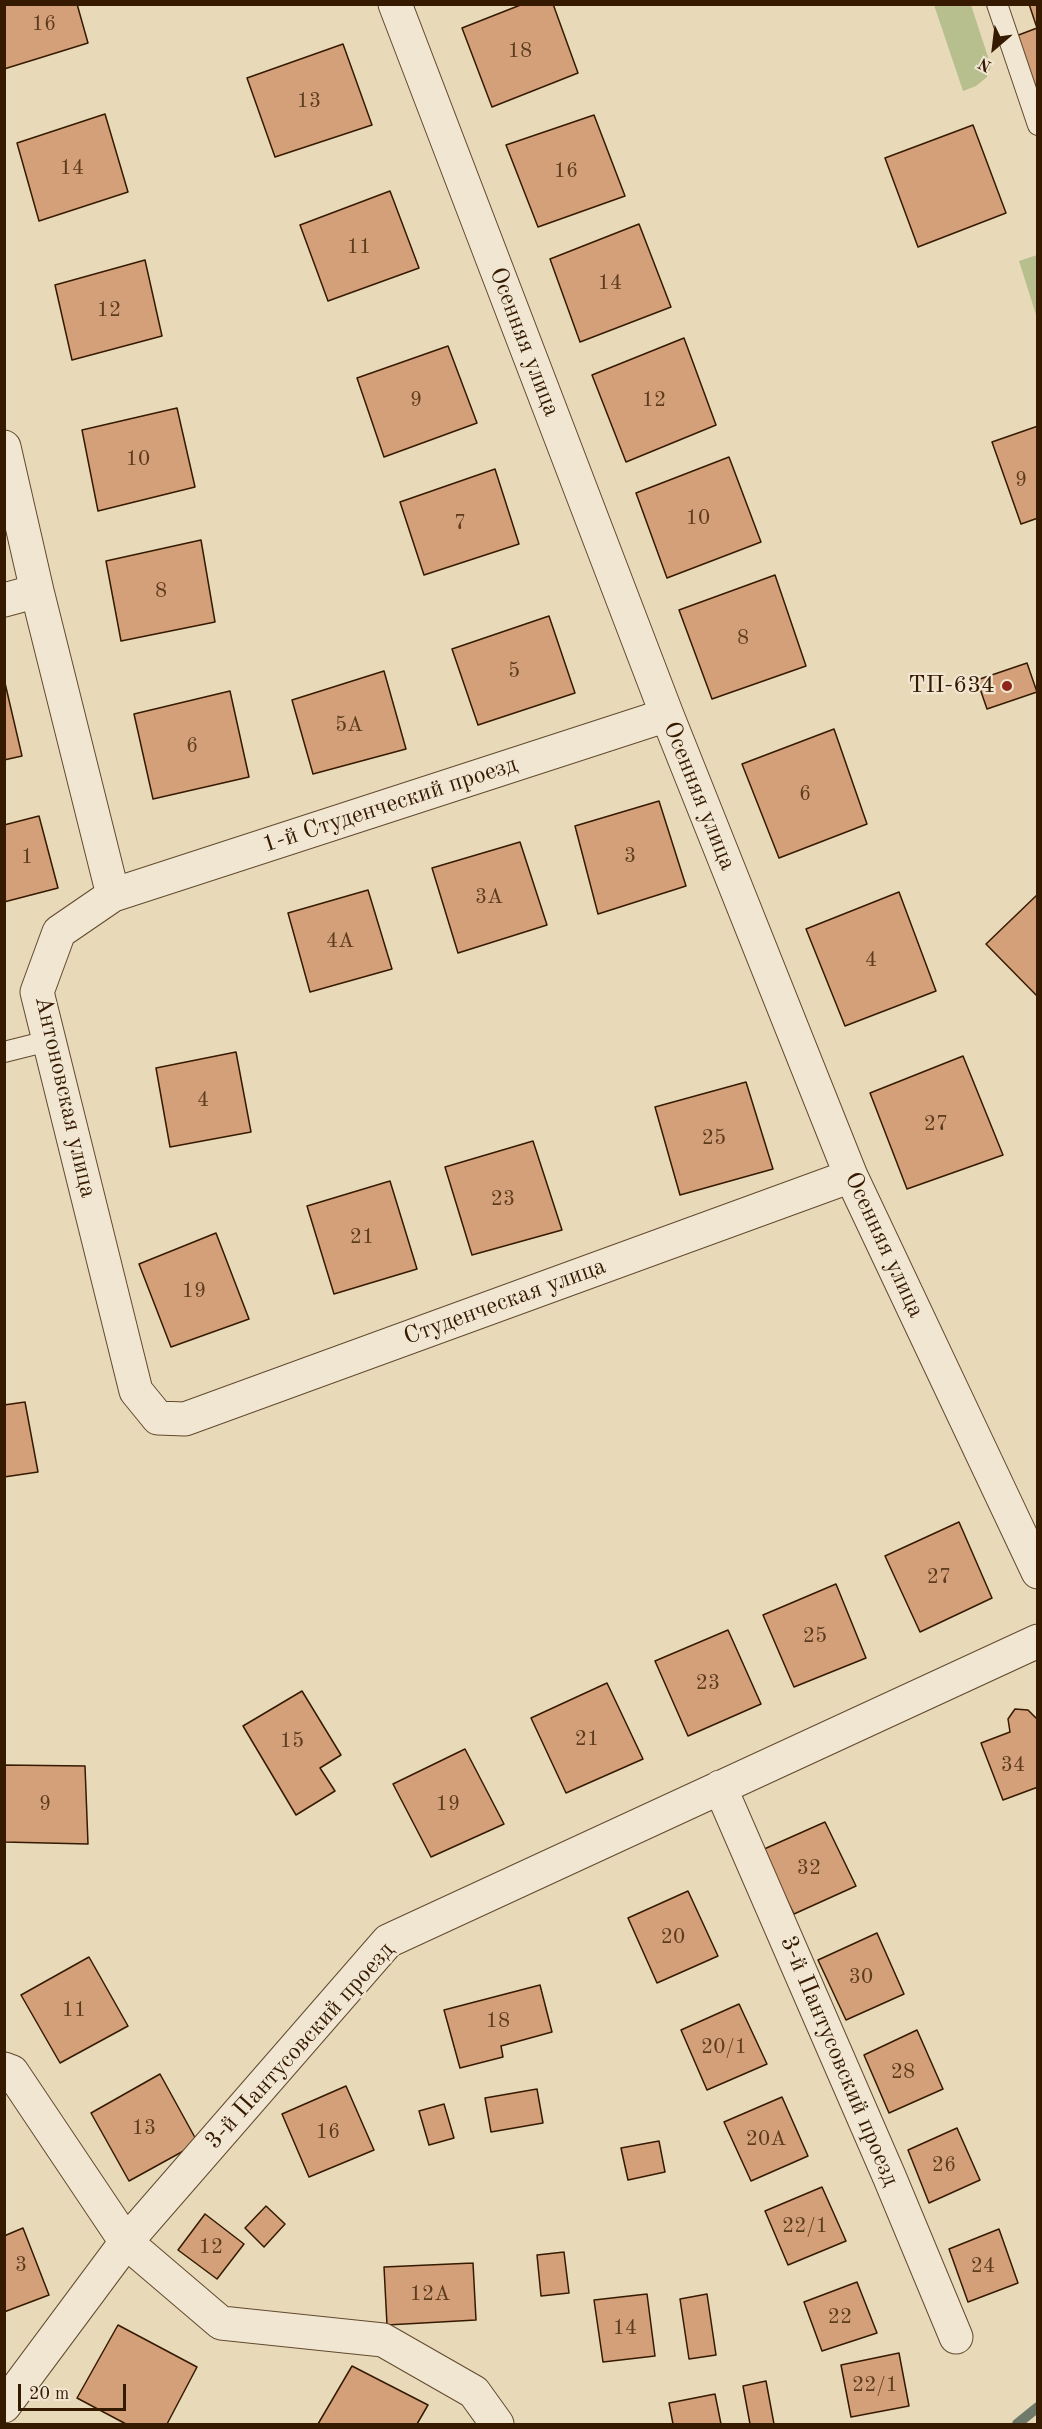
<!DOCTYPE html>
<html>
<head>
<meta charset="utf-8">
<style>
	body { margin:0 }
	#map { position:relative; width:1042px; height:2429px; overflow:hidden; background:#e8d9b9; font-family:"Old Standard TT",serif }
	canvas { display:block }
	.frame { position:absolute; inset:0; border:6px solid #351a00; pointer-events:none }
	.north { position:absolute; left:964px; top:18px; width:60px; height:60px; -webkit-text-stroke:4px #f0e6d2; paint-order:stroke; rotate:208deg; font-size:16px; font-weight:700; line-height:24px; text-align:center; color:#351a00 }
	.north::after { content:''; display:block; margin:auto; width:21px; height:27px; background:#351a00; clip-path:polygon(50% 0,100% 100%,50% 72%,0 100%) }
	.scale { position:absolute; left:18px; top:2384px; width:108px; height:27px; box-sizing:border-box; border:3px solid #351a00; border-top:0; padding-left:8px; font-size:18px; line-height:21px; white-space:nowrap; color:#351a00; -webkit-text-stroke:4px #f0e6d2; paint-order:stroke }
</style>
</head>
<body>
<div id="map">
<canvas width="1042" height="2429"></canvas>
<div class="frame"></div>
<div class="north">N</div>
<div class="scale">20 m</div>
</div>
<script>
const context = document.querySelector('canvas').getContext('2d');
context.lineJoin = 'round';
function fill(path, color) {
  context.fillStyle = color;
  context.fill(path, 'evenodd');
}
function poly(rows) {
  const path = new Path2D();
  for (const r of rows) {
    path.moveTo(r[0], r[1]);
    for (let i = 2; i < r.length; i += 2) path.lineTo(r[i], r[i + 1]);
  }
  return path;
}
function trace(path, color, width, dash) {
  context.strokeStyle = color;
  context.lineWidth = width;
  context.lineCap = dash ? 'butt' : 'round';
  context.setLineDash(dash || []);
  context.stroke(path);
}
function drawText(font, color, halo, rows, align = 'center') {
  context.font = font + ' "Old Standard TT",serif';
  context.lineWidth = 4.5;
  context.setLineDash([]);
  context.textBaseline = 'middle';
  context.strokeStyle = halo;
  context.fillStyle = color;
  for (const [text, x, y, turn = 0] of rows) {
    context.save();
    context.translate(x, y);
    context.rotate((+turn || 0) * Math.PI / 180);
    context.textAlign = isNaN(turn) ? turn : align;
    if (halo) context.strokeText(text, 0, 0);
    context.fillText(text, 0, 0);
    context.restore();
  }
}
fill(poly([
	[934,5,971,5,991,66,987,77,976,86,963,91],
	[1037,255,1038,255,1037,318,1019,261]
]), '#b8bf8e');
trace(poly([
	[1017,2424,1038,2407]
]), '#707a6b', 10);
const building = poly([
	[4,4,77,4,88,43,4,69,4,4],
	[523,4,553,4,578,73,492,107,462,28,523,4],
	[1029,4,1038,4,1038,93,1016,36,1037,28,1029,4],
	[343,44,372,125,275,157,247,78,343,44],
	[105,114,128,192,39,221,17,143,105,114],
	[594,115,625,196,538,227,506,145,594,115],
	[973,125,1006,213,918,247,885,158,973,125],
	[390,191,419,268,328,301,300,225,390,191],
	[639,224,671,307,580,342,550,259,639,224],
	[145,260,162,336,72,360,55,285,145,260],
	[684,338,716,425,626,462,592,375,684,338],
	[448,346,477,423,384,457,357,378,448,346],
	[177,408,195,487,98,511,82,430,177,408],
	[1038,426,1038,518,1021,524,992,442,1038,426],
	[729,457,761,542,667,578,636,493,729,457],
	[495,469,519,544,424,575,400,502,495,469],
	[201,540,215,622,121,641,106,561,201,540],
	[775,575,806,666,712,699,679,610,775,575],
	[549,616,575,693,478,725,452,649,549,616],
	[1027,663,1037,692,987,709,977,680,1027,663],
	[384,671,406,749,313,774,292,700,384,671],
	[5,683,22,756,4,760,4,683,5,683],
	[230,691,249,777,153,799,134,714,230,691],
	[834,729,867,824,779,858,742,764,834,729],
	[659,801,686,886,598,914,575,826,659,801],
	[39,816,58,888,4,902,4,825,39,816],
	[520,842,547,925,458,953,432,868,520,842],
	[368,890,392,969,310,992,288,913,368,890],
	[899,892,936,991,845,1026,806,929,899,892],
	[1038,894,1038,997,986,944,1038,894],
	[236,1052,251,1132,170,1147,156,1068,236,1052],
	[963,1056,1003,1155,907,1189,870,1093,963,1056],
	[746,1082,773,1169,680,1195,655,1107,746,1082],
	[533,1141,562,1230,472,1255,445,1167,533,1141],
	[390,1181,417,1269,334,1294,307,1206,390,1181],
	[216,1233,249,1319,171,1347,139,1264,216,1233],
	[25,1402,38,1472,4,1477,4,1405,25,1402],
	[959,1522,992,1598,920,1632,885,1556,959,1522],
	[836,1584,866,1658,794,1687,763,1615,836,1584],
	[728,1630,761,1704,688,1736,655,1661,728,1630],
	[607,1683,643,1759,566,1793,531,1718,607,1683],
	[302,1691,341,1755,320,1768,335,1791,296,1815,243,1726,302,1691],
	[1015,1709,1028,1710,1038,1720,1038,1787,1003,1800,981,1743,1010,1732,1008,1719,1015,1709],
	[465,1749,504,1824,431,1857,393,1784,465,1749],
	[4,1765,85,1766,88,1844,4,1842,4,1765],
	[825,1822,856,1886,794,1914,762,1850,825,1822],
	[688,1891,718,1956,657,1983,628,1918,688,1891],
	[877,1933,904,1994,846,2020,818,1960,877,1933],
	[89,1957,128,2026,60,2063,21,1995,89,1957],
	[540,1985,552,2032,501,2046,503,2057,460,2068,444,2010,540,1985],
	[739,2004,767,2064,707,2090,681,2030,739,2004],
	[917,2030,943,2089,889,2113,864,2055,917,2030],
	[160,2074,198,2143,129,2181,91,2113,160,2074],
	[346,2086,374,2150,309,2177,282,2114,346,2086],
	[537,2089,543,2123,491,2132,485,2098,537,2089],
	[782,2097,808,2156,751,2181,724,2122,782,2097],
	[444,2104,454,2138,429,2145,419,2111,444,2104],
	[957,2128,980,2180,929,2203,908,2150,957,2128],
	[659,2141,665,2172,628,2180,621,2148,659,2141],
	[822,2187,846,2241,788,2265,765,2211,822,2187],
	[266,2206,285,2224,264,2247,245,2228,266,2206],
	[205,2214,244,2244,217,2279,178,2250,205,2214],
	[23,2228,49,2295,4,2312,4,2236,23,2228],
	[999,2229,1018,2283,968,2302,949,2249,999,2229],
	[564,2252,569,2293,541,2296,537,2255,564,2252],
	[473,2263,476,2320,387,2325,384,2267,473,2263],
	[857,2282,877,2333,822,2351,804,2302,857,2282],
	[647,2294,655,2356,603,2362,594,2300,647,2294],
	[707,2294,716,2355,689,2359,680,2299,707,2294],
	[118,2325,197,2367,167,2424,126,2424,77,2398,118,2325],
	[899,2353,909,2406,851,2417,841,2365,899,2353],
	[352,2366,428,2405,417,2424,318,2424,352,2366],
	[766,2381,774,2424,750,2424,743,2386,766,2381],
	[715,2394,721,2424,673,2424,669,2403,715,2394]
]);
fill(building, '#d4a079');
trace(building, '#351a00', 1.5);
const lane = poly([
	[997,4,1038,125],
	[4,1052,48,1041]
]);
const street = poly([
	[395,4,667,715,851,1176,1038,1572],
	[4,447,37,591,113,895,59,932,37,992,136,1391,158,1418,185,1419,851,1176],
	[4,600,37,591],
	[113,895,667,715],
	[720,1787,889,2176,956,2337],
	[4,2069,12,2072,126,2242,221,2323,383,2340,474,2392,497,2424],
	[4,2406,126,2242,388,1941,1038,1641]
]);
trace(lane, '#624a2e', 22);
trace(street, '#624a2e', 35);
trace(lane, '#f0e6d2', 20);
trace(street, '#f0e6d2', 33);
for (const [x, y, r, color] of [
	[1007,686,6,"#8f2418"]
]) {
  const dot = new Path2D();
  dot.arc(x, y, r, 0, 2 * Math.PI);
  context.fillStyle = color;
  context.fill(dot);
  trace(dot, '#f0e6d2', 2);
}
drawText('21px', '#5d3c1e', null, [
	["16",44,24],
	["18",520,51],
	["13",309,101],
	["14",72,168],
	["16",566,171],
	["11",359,247],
	["14",610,283],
	["12",109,310],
	["9",416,400],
	["12",654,400],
	["10",138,459],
	["9",1021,480],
	["10",698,518],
	["7",460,523],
	["8",161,591],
	["8",743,638],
	["5",514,671],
	["5А",349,725],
	["6",192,746],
	["6",805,794],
	["3",630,856],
	["1",27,857],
	["3А",489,897],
	["4А",340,941],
	["4",871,960],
	["4",203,1100],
	["27",936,1124],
	["25",714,1138],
	["23",503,1199],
	["21",362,1237],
	["19",194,1291],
	["27",939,1577],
	["25",815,1636],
	["23",708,1683],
	["21",587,1739],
	["15",292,1741],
	["34",1013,1765],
	["9",45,1804],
	["19",448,1804],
	["32",809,1868],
	["20",673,1937],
	["30",861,1977],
	["11",74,2010],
	["18",498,2021],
	["20/1",724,2047],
	["28",903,2072],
	["13",144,2128],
	["16",328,2132],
	["20А",766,2139],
	["26",944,2165],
	["22/1",805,2226],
	["12",211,2247],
	["3",21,2265],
	["24",983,2266],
	["12А",430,2294],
	["22",840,2317],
	["14",625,2328],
	["22/1",875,2385]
]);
drawText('24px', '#351a00', '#f0e6d2', [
	["Осенняя улица",524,342,69],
	["Осенняя улица",699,796,68],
	["1-й Студенческий проезд",390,805,-18],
	["Антоновская улица",65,1097,77],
	["Осенняя улица",884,1245,65],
	["Студенческая улица",505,1302,-20],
	["3-й Пантусовский проезд",300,2046,-48],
	["3-й Пантусовский проезд",839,2061,67]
]);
drawText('24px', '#351a00', '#f0e6d2', [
	["ТП-634",995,686]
], 'right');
</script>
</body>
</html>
